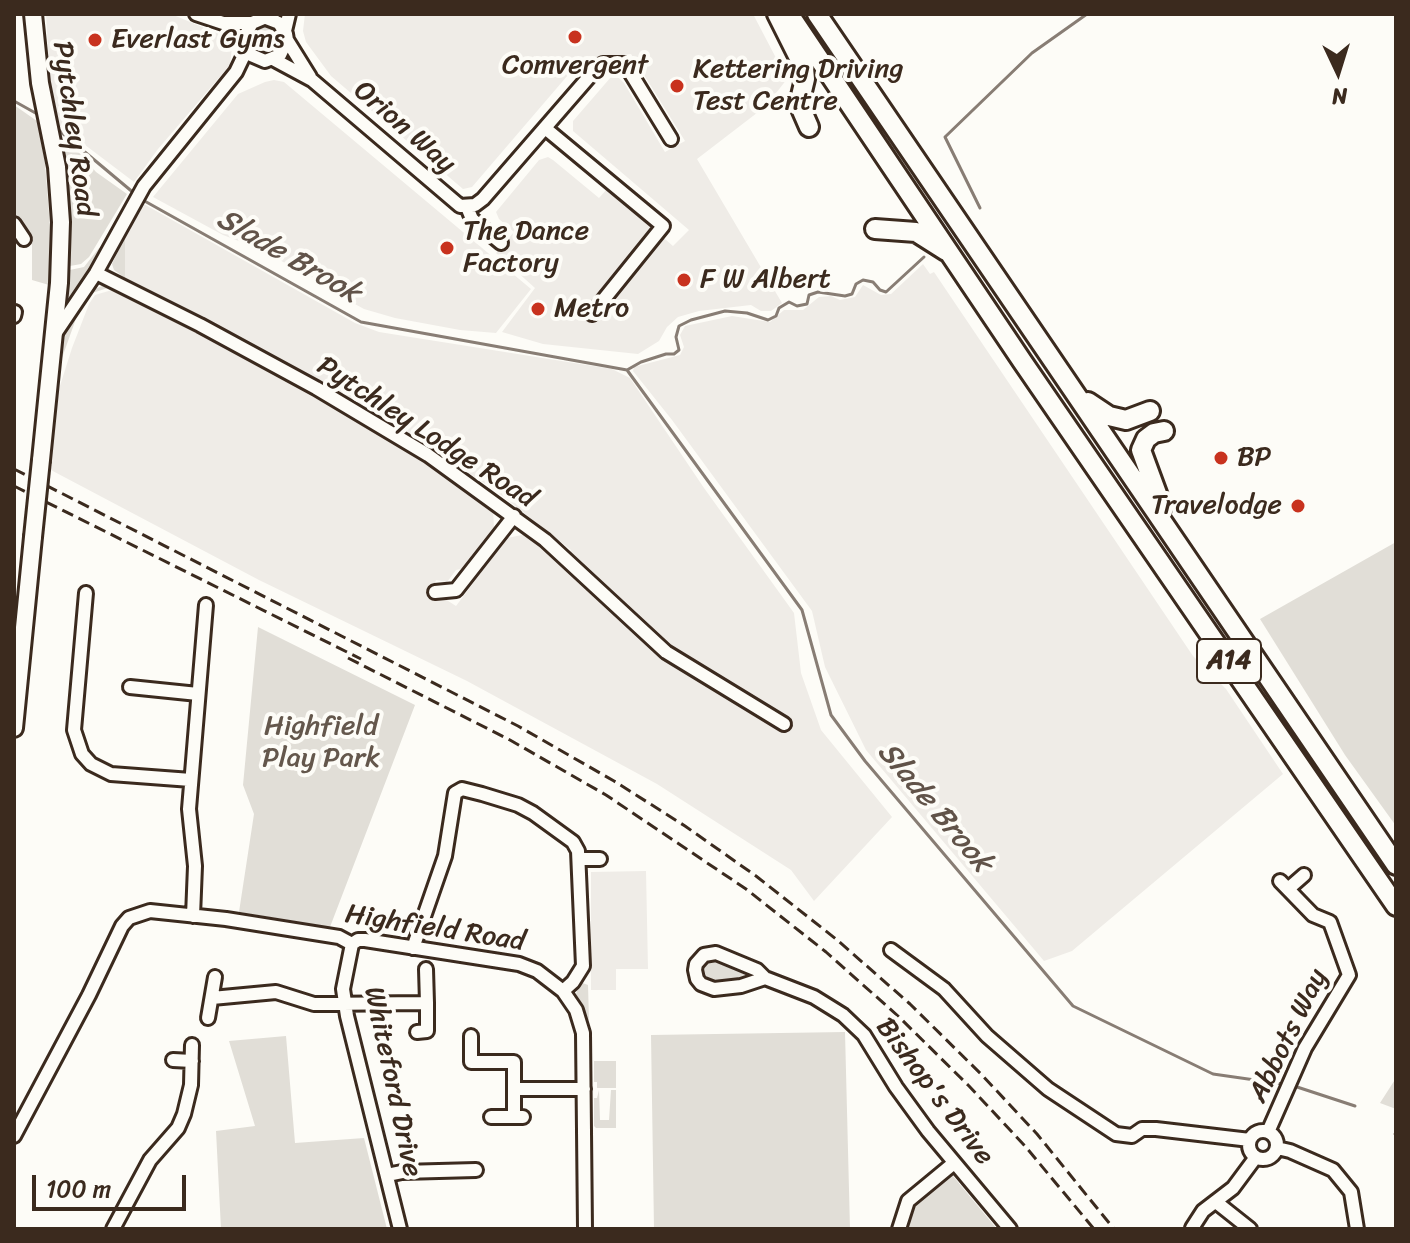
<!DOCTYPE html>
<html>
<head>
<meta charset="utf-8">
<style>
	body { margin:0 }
	#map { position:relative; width:1410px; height:1243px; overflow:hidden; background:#fdfcf7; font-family:Sriracha,sans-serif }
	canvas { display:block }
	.frame { position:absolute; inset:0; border:16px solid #3b2a1e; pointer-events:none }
	.north { position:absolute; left:1298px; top:32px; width:80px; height:80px; -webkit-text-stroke:6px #fdfcf7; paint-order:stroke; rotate:176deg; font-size:22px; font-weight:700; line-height:32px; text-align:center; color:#3b2a1e }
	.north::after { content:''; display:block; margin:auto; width:28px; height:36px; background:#3b2a1e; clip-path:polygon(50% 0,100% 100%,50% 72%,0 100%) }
	.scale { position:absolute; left:32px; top:1175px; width:154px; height:36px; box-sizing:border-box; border:4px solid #3b2a1e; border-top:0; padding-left:10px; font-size:24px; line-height:28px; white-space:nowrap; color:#3b2a1e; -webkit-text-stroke:6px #fdfcf7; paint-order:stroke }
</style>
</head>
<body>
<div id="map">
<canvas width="1410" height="1243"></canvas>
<div class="frame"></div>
<div class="north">N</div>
<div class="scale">100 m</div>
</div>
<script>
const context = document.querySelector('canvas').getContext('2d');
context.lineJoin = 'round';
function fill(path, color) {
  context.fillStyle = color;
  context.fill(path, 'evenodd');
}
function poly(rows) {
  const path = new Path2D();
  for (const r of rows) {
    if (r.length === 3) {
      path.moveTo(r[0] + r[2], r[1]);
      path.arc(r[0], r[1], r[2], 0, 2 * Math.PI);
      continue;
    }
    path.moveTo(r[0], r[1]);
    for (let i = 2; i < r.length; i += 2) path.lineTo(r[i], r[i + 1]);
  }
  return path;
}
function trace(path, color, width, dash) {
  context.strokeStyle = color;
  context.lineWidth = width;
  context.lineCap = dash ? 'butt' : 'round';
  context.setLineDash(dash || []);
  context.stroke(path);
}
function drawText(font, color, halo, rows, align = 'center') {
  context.font = font + ' Sriracha,sans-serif';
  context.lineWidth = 8;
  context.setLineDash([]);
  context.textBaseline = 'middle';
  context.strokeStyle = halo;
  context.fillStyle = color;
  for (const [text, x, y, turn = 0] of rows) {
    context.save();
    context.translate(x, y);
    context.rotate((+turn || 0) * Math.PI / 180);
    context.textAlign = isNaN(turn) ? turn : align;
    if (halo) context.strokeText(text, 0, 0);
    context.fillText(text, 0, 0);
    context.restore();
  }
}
fill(poly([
	[46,14,171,14,219,34,232,47,230,65,158,149,134,182,60,126,50,81],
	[305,14,753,14,787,79,766,106,697,159,782,303,771,311,761,311,751,305,699,311,678,317,667,327,659,341,638,354,543,344,502,332,535,288,496,253,514,232,499,219,496,212,539,160,548,157,553,160,599,198,607,189,673,246,689,230,573,131,573,121,611,77,619,78,624,83,665,152,685,141,631,54,580,61,472,187,463,189,331,76,306,42,303,31],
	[274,80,284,82,531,289,496,333,460,330,395,318,364,309,344,298,345,295,257,248,223,235,153,197,238,94,265,82],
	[142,203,355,323,379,332,612,369,630,378,704,488,794,613,801,673,821,730,892,817,814,901,791,870,657,784,467,681,259,580,49,469,59,389,72,348,89,304,95,295,112,290,197,333,353,419,417,457,493,509,494,528,465,568,456,570,447,582,436,580,430,598,445,599,456,606,507,538,527,534,562,561,571,550,496,491,402,429,300,370,124,278,125,239],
	[923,264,930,274,934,272,1193,656,1226,689,1283,774,1072,951,1044,961,866,750,825,667,812,611,672,420,633,371,634,367,680,355,684,347,680,335,685,326,732,316,770,322,784,310,803,310,819,297,831,296,840,300,855,297,863,285,881,295,891,294],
	[646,871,648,969,616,969,616,990,591,990,591,872]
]), '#efece7');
fill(poly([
	[266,39,13],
	[14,105,37,121,39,130,45,163,50,226,49,285,32,280,32,241,14,217],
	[62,139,75,148,96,172,127,194,89,257,81,264,70,266,66,265,58,147,63,146],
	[124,239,125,239,125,278,114,270,112,264],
	[103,247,94,266,62,315,65,271,84,267,99,248],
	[102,286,111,287,92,293,78,313,57,372,62,331,88,292],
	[1396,542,1396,826,1345,755,1260,619],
	[258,627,415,705,330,927,239,912,254,814,243,785],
	[713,957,752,973,753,976,716,984,704,979,702,965],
	[580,982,588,985,589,1020,583,1016,577,1004,576,994],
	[845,1032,850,1229,654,1229,651,1035],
	[286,1036,295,1143,364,1138,387,1229,221,1229,216,1131,255,1126,229,1041],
	[594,1061,616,1061,616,1088,597,1088,597,1082,594,1082],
	[1396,1078,1396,1109,1380,1103],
	[599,1090,600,1120,609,1120,611,1090,616,1090,616,1128,596,1128,594,1126,594,1098,597,1098],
	[949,1176,953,1176,997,1229,904,1229,909,1207]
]), '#e1ded7');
trace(poly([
	[14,101,39,115],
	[55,127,135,194],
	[141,199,361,322,627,370,641,362,666,354,674,354,679,350,676,337,679,326,691,320,725,311,747,313,768,320,776,316,779,308,789,302,797,306,807,304,809,295,818,292,845,296,852,294,856,284,863,280,873,282,880,290,886,292,924,257],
	[980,208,945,137,1032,53,1087,14],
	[627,370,802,610,831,715,865,761,1073,1006,1213,1074,1283,1084],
	[1291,1085,1355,1106],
	[1395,1134,1396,1135]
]), '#887d74', 3);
const minor = poly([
	[196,14,223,23,252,23],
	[266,18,279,23,286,34,287,40,280,55,265,61,251,55,245,44,245,36,252,23,273,14],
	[285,31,289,14],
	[287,40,310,77],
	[273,59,312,80,460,206,475,205,483,199,595,70,603,64,623,64,630,72,671,139],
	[545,128,663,226,592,314],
	[467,207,472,219,501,243],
	[14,224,24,239],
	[96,273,200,325,316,388,428,455,545,540,666,652,784,724],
	[14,316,15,312],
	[55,334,96,273,144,186,236,72,247,49],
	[435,592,456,590,514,516],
	[86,593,74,730,82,754,91,764,111,774,191,780],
	[130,687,198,694],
	[581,859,600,859],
	[1288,889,1304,875],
	[193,916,195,866,189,809,206,605],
	[352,944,358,940,365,940,519,964,537,971,563,991,576,1010,583,1033,585,1229],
	[352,944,343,989,347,1016,400,1229],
	[413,948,445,856,455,793,462,789,482,794,518,805,533,813,573,842,578,851,583,966,573,982,563,991],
	[891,950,944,989,987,1036,1048,1089,1116,1134,1132,1136,1142,1129,1156,1129,1250,1140],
	[765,978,741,986,714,989,701,984,697,979,695,970,696,964,704,955,716,953,757,970,765,978,814,997,843,1015,864,1035,896,1087,928,1131,1010,1229],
	[212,998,276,992,314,1004,427,1003,426,969],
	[208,1018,215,977],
	[417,1032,427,1031,427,1003],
	[471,1036,471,1062,514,1062,514,1117],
	[173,1060,192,1061],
	[514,1089,584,1089],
	[491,1117,523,1117],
	[1263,1145,14],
	[1268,1132,1305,1048,1349,975,1330,922,1313,915,1280,881],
	[14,1136,89,995,122,926,129,918,150,911,226,919,339,937,352,944],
	[1277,1148,1290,1151,1333,1170,1351,1192,1357,1229],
	[387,1175,402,1172,476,1170],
	[1216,1202,1250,1229],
	[1192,1228,1203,1211,1233,1188,1256,1157],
	[113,1229,150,1160,178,1128,184,1114,191,1085,192,1045],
	[899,1229,908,1201,954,1163]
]);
const major = poly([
	[33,14,40,83,57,167,61,222,59,283,41,460],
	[14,728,33,537]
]);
const highway = poly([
	[777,14,804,68,805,79,799,104,809,127],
	[789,14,1022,361,1396,906],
	[817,14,1396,865],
	[875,229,916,232,946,251],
	[1088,402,1109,416,1126,420,1150,411],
	[1162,507,1141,450,1146,439,1154,433,1164,431]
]);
trace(minor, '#3b2a1e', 18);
trace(major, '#3b2a1e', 22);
trace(highway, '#3b2a1e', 24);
trace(minor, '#fdfcf7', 12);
trace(major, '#fdfcf7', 16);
trace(highway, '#fdfcf7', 18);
trace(poly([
	[14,469,518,726,614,781,685,826,756,876,836,939,910,1004,981,1074,1037,1134,1114,1229],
	[14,486,361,659],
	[348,658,510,740,606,795,746,889,826,952,898,1016,969,1086,1025,1146,1094,1229]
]), '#3b2a1e', 3, [12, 6]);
const majorBridge = poly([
	[33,537,41,460]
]);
trace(majorBridge, '#3b2a1e', 22, []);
trace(majorBridge, '#fdfcf7', 16);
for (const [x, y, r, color] of [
	[575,37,8,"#c8321e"],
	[95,40,8,"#c8321e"],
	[677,86,8,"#c8321e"],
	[447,248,8,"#c8321e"],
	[684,280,8,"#c8321e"],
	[538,309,8,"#c8321e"],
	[1221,458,8,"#c8321e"],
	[1298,506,8,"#c8321e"]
]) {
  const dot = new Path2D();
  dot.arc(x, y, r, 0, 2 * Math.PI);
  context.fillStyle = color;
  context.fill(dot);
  trace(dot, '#fdfcf7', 3);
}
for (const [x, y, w] of [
	[1229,661,64]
]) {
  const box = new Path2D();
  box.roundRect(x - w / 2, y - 22, w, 44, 6);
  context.fillStyle = '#fdfcf7';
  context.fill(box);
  trace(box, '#3b2a1e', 2);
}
drawText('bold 26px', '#3b2a1e', null, [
	["A14",1229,661]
]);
drawText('28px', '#3b2a1e', '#fdfcf7', [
	["Everlast Gyms",111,40],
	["Comvergent",575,66,"center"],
	["Kettering Driving",693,70],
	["Test Centre",693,102],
	["The Dance",463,232],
	["Factory",463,264],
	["F W Albert",700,280],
	["Metro",554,309],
	["BP",1237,458],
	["Travelodge",1282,506,"right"]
], 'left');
drawText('28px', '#3b2a1e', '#fdfcf7', [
	["Orion Way",404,128,41],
	["Pytchley Road",73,129,82],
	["Pytchley Lodge Road",426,433,33],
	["Highfield Road",435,929,9],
	["Abbots Way",1289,1036,-64],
	["Whiteford Drive",392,1082,78],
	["Bishop's Drive",934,1092,53]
]);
drawText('28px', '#64574c', '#fdfcf7', [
	["Highfield",321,727],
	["Play Park",321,759]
]);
drawText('italic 30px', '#615349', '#fdfcf7', [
	["Slade Brook",288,257,30],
	["Slade Brook",934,808,50]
]);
</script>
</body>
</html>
